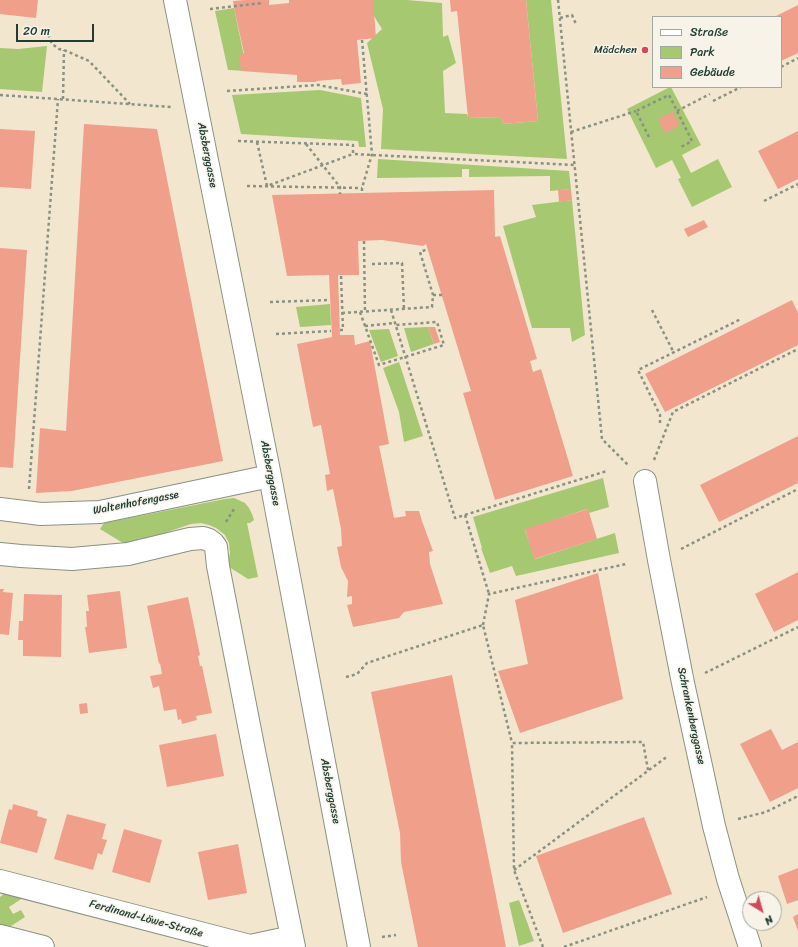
<!DOCTYPE html>
<html>
<head>
<meta charset="utf-8">
<style>
	body { margin:0 }
	#map { position:relative; width:798px; height:947px; overflow:hidden; background:#f3e6cf; font-family:Sriracha,sans-serif }
	canvas { display:block }
	.legend { position:absolute; left:652px; top:16px; width:130px; height:72px; box-sizing:border-box; background:#f7f3e8; border:1px solid #a1aaa0; margin:0; padding:5px 7px; list-style:none; font-size:12px; color:#1f3d34 }
	.legend li { display:flex; align-items:center; gap:8px; height:20px }
	.legend b { width:20px; border:1px solid #a1aaa0 }
	.north { position:absolute; left:742px; top:891px; width:40px; height:40px; box-sizing:border-box; background:#f7f3e8; border:1px solid #a1aaa0; border-radius:50%; rotate:143deg; font-size:11px; font-weight:700; line-height:16px; text-align:center; color:#1f3d34 }
	.north::after { content:''; display:block; margin:auto; width:14px; height:18px; background:#d1495b; clip-path:polygon(50% 0,100% 100%,50% 72%,0 100%) }
	.scale { position:absolute; left:16px; top:24px; width:78px; height:18px; box-sizing:border-box; border:2px solid #1f3d34; border-top:0; padding-left:5px; font-size:12px; line-height:14px; white-space:nowrap; color:#1f3d34; -webkit-text-stroke:3px #f7f3e8; paint-order:stroke }
</style>
</head>
<body>
<div id="map">
<canvas width="798" height="947"></canvas>
<ul class="legend">
<li><b style="height:5px;background:#fff"></b>Straße</li>
<li><b style="height:11px;background:#a5c871"></b>Park</li>
<li><b style="height:11px;background:#f09f8b"></b>Gebäude</li>
</ul>
<div class="north">N</div>
<div class="scale">20 m</div>
</div>
<script>
const context = document.querySelector('canvas').getContext('2d');
context.lineJoin = 'round';
function fill(path, color) {
  context.fillStyle = color;
  context.fill(path, 'evenodd');
}
function poly(rows) {
  const path = new Path2D();
  for (const r of rows) {
    path.moveTo(r[0], r[1]);
    for (let i = 2; i < r.length; i += 2) path.lineTo(r[i], r[i + 1]);
  }
  return path;
}
function trace(path, color, width, dash) {
  context.strokeStyle = color;
  context.lineWidth = width;
  context.lineCap = dash ? 'butt' : 'round';
  context.setLineDash(dash || []);
  context.stroke(path);
}
function drawText(font, color, halo, rows, align = 'center') {
  context.font = font + ' Sriracha,sans-serif';
  context.lineWidth = 3;
  context.setLineDash([]);
  context.textBaseline = 'middle';
  context.strokeStyle = halo;
  context.fillStyle = color;
  for (const [text, x, y, turn = 0] of rows) {
    context.save();
    context.translate(x, y);
    context.rotate((+turn || 0) * Math.PI / 180);
    context.textAlign = isNaN(turn) ? turn : align;
    if (halo) context.strokeText(text, 0, 0);
    context.fillText(text, 0, 0);
    context.restore();
  }
}
fill(poly([
	[370,0,407,0,442,3,443,37,448,35,456,63,443,71,445,113,467,114,468,117,502,118,503,124,538,121,526,0,551,0,567,159,381,149,383,109,367,43,382,29,367,5],
	[234,8,247,71,228,70,215,11],
	[47,46,42,92,0,89,0,48,18,49],
	[670,87,671,87,701,145,682,155,691,173,718,159,732,187,692,207,678,179,681,178,672,160,656,168,627,109],
	[320,90,361,98,366,147,359,147,358,141,241,134,232,95],
	[378,159,569,171,571,189,550,191,550,176,469,177,469,169,462,169,462,177,377,178],
	[572,200,585,335,572,342,570,328,532,328,503,226,536,217,532,205],
	[330,304,331,325,300,327,296,307],
	[428,327,434,344,411,352,404,328],
	[389,329,398,356,381,362,369,330],
	[399,362,423,436,404,442,399,412,383,368],
	[603,478,609,507,589,513,587,509,525,530,535,559,615,533,619,553,516,576,512,566,490,573,481,548,482,548,473,517],
	[234,498,245,503,249,508,252,514,254,520,250,523,247,523,258,577,248,579,229,567,228,563,230,553,229,543,225,535,216,528,209,525,201,523,191,524,132,544,123,543,100,529,104,523,225,499],
	[5,893,26,896,9,907,13,914,21,910,25,917,8,928,3,927,0,925,0,897],
	[519,900,534,941,519,946,509,903]
]), '#a5c871');
fill(poly([
	[0,0,38,0,36,18,0,14],
	[246,0,269,0,269,5,289,3,289,0,373,0,376,38,357,40,361,83,342,85,341,79,316,81,316,82,297,82,297,75,241,71,239,55,244,53,234,8,233,1],
	[450,0,526,0,538,121,503,124,502,118,468,117,457,11,451,12],
	[798,5,798,53,781,61,781,17,774,17],
	[673,112,680,125,665,133,658,119],
	[84,124,157,129,223,461,72,491,36,493,40,428,66,431],
	[0,129,35,131,31,189,0,187],
	[798,131,798,179,778,189,758,151],
	[571,189,572,200,559,202,558,190],
	[494,190,495,237,500,236,537,359,530,361,533,372,541,369,573,476,495,500,463,393,471,391,426,244,423,246,382,240,358,241,359,275,338,275,340,335,354,335,355,345,370,341,389,444,379,446,394,518,406,516,405,511,419,511,422,521,433,551,429,552,430,564,443,604,404,612,399,618,353,627,347,605,352,604,352,596,347,597,348,581,341,567,337,547,342,546,341,529,333,489,327,491,325,475,330,474,321,425,313,427,297,344,332,337,329,275,287,276,272,195],
	[704,220,708,227,688,237,684,229],
	[0,248,27,250,13,468,0,467],
	[792,300,798,313,798,345,665,412,645,374],
	[428,327,435,327,440,342,434,344],
	[798,436,798,483,719,522,700,485],
	[588,509,597,539,534,559,525,529],
	[798,572,798,620,774,632,755,594],
	[598,573,623,699,520,733,498,671,528,664,515,600],
	[0,589,4,589,3,592,13,593,9,635,0,634],
	[120,591,127,648,89,653,85,627,87,627,86,611,89,611,87,595],
	[24,594,62,595,61,657,23,656,23,640,18,640,19,621,23,621],
	[188,597,200,655,198,656,200,666,202,666,212,713,196,716,197,720,182,724,181,719,178,720,176,709,164,711,159,686,153,688,150,676,162,674,160,663,159,664,147,606],
	[452,675,480,816,506,947,418,947,401,862,400,833,371,692],
	[87,703,88,713,80,714,79,704],
	[771,729,782,750,798,742,798,788,770,802,740,744],
	[216,734,224,776,167,787,159,745],
	[13,804,38,811,37,816,47,819,37,853,0,843,9,809,12,810],
	[67,814,106,824,102,839,107,840,102,855,98,853,93,870,54,859],
	[644,817,672,894,563,933,536,856],
	[124,829,162,840,150,883,112,872],
	[238,844,247,893,208,900,198,852],
	[798,868,798,900,787,904,778,876],
	[798,914,798,931,793,917]
]), '#f09f8b');
const minor = poly([
	[175,0,270,476,359,947],
	[645,481,659,560,683,683,714,826,728,879,750,947],
	[0,509,41,514,100,512,270,476],
	[0,554,21,556,72,559,128,554,190,539,203,538,209,540,213,543,216,547,218,566,254,751,294,947],
	[0,881,250,946,292,937],
	[0,936,43,947]
]);
trace(minor, '#899282', 24);
trace(poly([
	[558,0,602,439,628,465],
	[210,9,262,3],
	[560,18,572,15,576,24],
	[46,29,52,44,59,49,64,50,89,61,130,104],
	[362,40,372,154,362,188,362,193],
	[781,67,798,58],
	[227,91,318,85,367,94],
	[0,95,171,107],
	[63,99,64,50],
	[713,101,741,87],
	[677,111,710,94],
	[571,132,636,111],
	[649,137,636,111,669,95,692,141,681,147],
	[238,141,353,145,353,154,575,165],
	[257,142,267,186,353,154],
	[306,144,340,187,340,194],
	[247,186,362,188],
	[764,201,798,184],
	[364,241,365,311],
	[372,264,402,263,404,309],
	[433,295,442,295],
	[270,302,330,300],
	[391,310,455,518,607,471],
	[652,310,674,353],
	[360,312,379,365,444,345,437,322,396,325],
	[342,313,432,307,433,295,420,252,428,249],
	[365,326,395,323],
	[340,330,343,330,341,275],
	[276,334,331,331],
	[660,423,660,415,638,370,741,319],
	[654,460,673,412,798,349],
	[29,489,58,99],
	[465,515,489,594],
	[226,522,234,509],
	[681,549,798,489],
	[483,625,489,594,626,564],
	[705,673,798,627],
	[346,677,357,674,367,663,483,625,512,743],
	[738,819,766,812,798,796],
	[514,870,668,756],
	[382,937,396,935],
	[543,947,514,870,512,743,643,742,648,770],
	[564,947,707,897]
]), '#899282', 2.5, [3, 3]);
trace(minor, '#fff', 22);
for (const [x, y, r, color] of [
	[645,50,4,"#d1495b"]
]) {
  const dot = new Path2D();
  dot.arc(x, y, r, 0, 2 * Math.PI);
  context.fillStyle = color;
  context.fill(dot);
  trace(dot, '#f7f3e8', 1.5);
}
drawText('11px', '#1f3d34', '#f7f3e8', [
	["Mädchen",637,50]
], 'right');
drawText('11px', '#1f3d34', '#f7f3e8', [
	["Absberggasse",207,155,79],
	["Absberggasse",270,473,79],
	["Waltenhofengasse",136,503,-11],
	["Schrankenberggasse",691,716,78],
	["Absberggasse",330,791,79],
	["Ferdinand-Löwe-Straße",146,919,15]
]);
</script>
</body>
</html>
